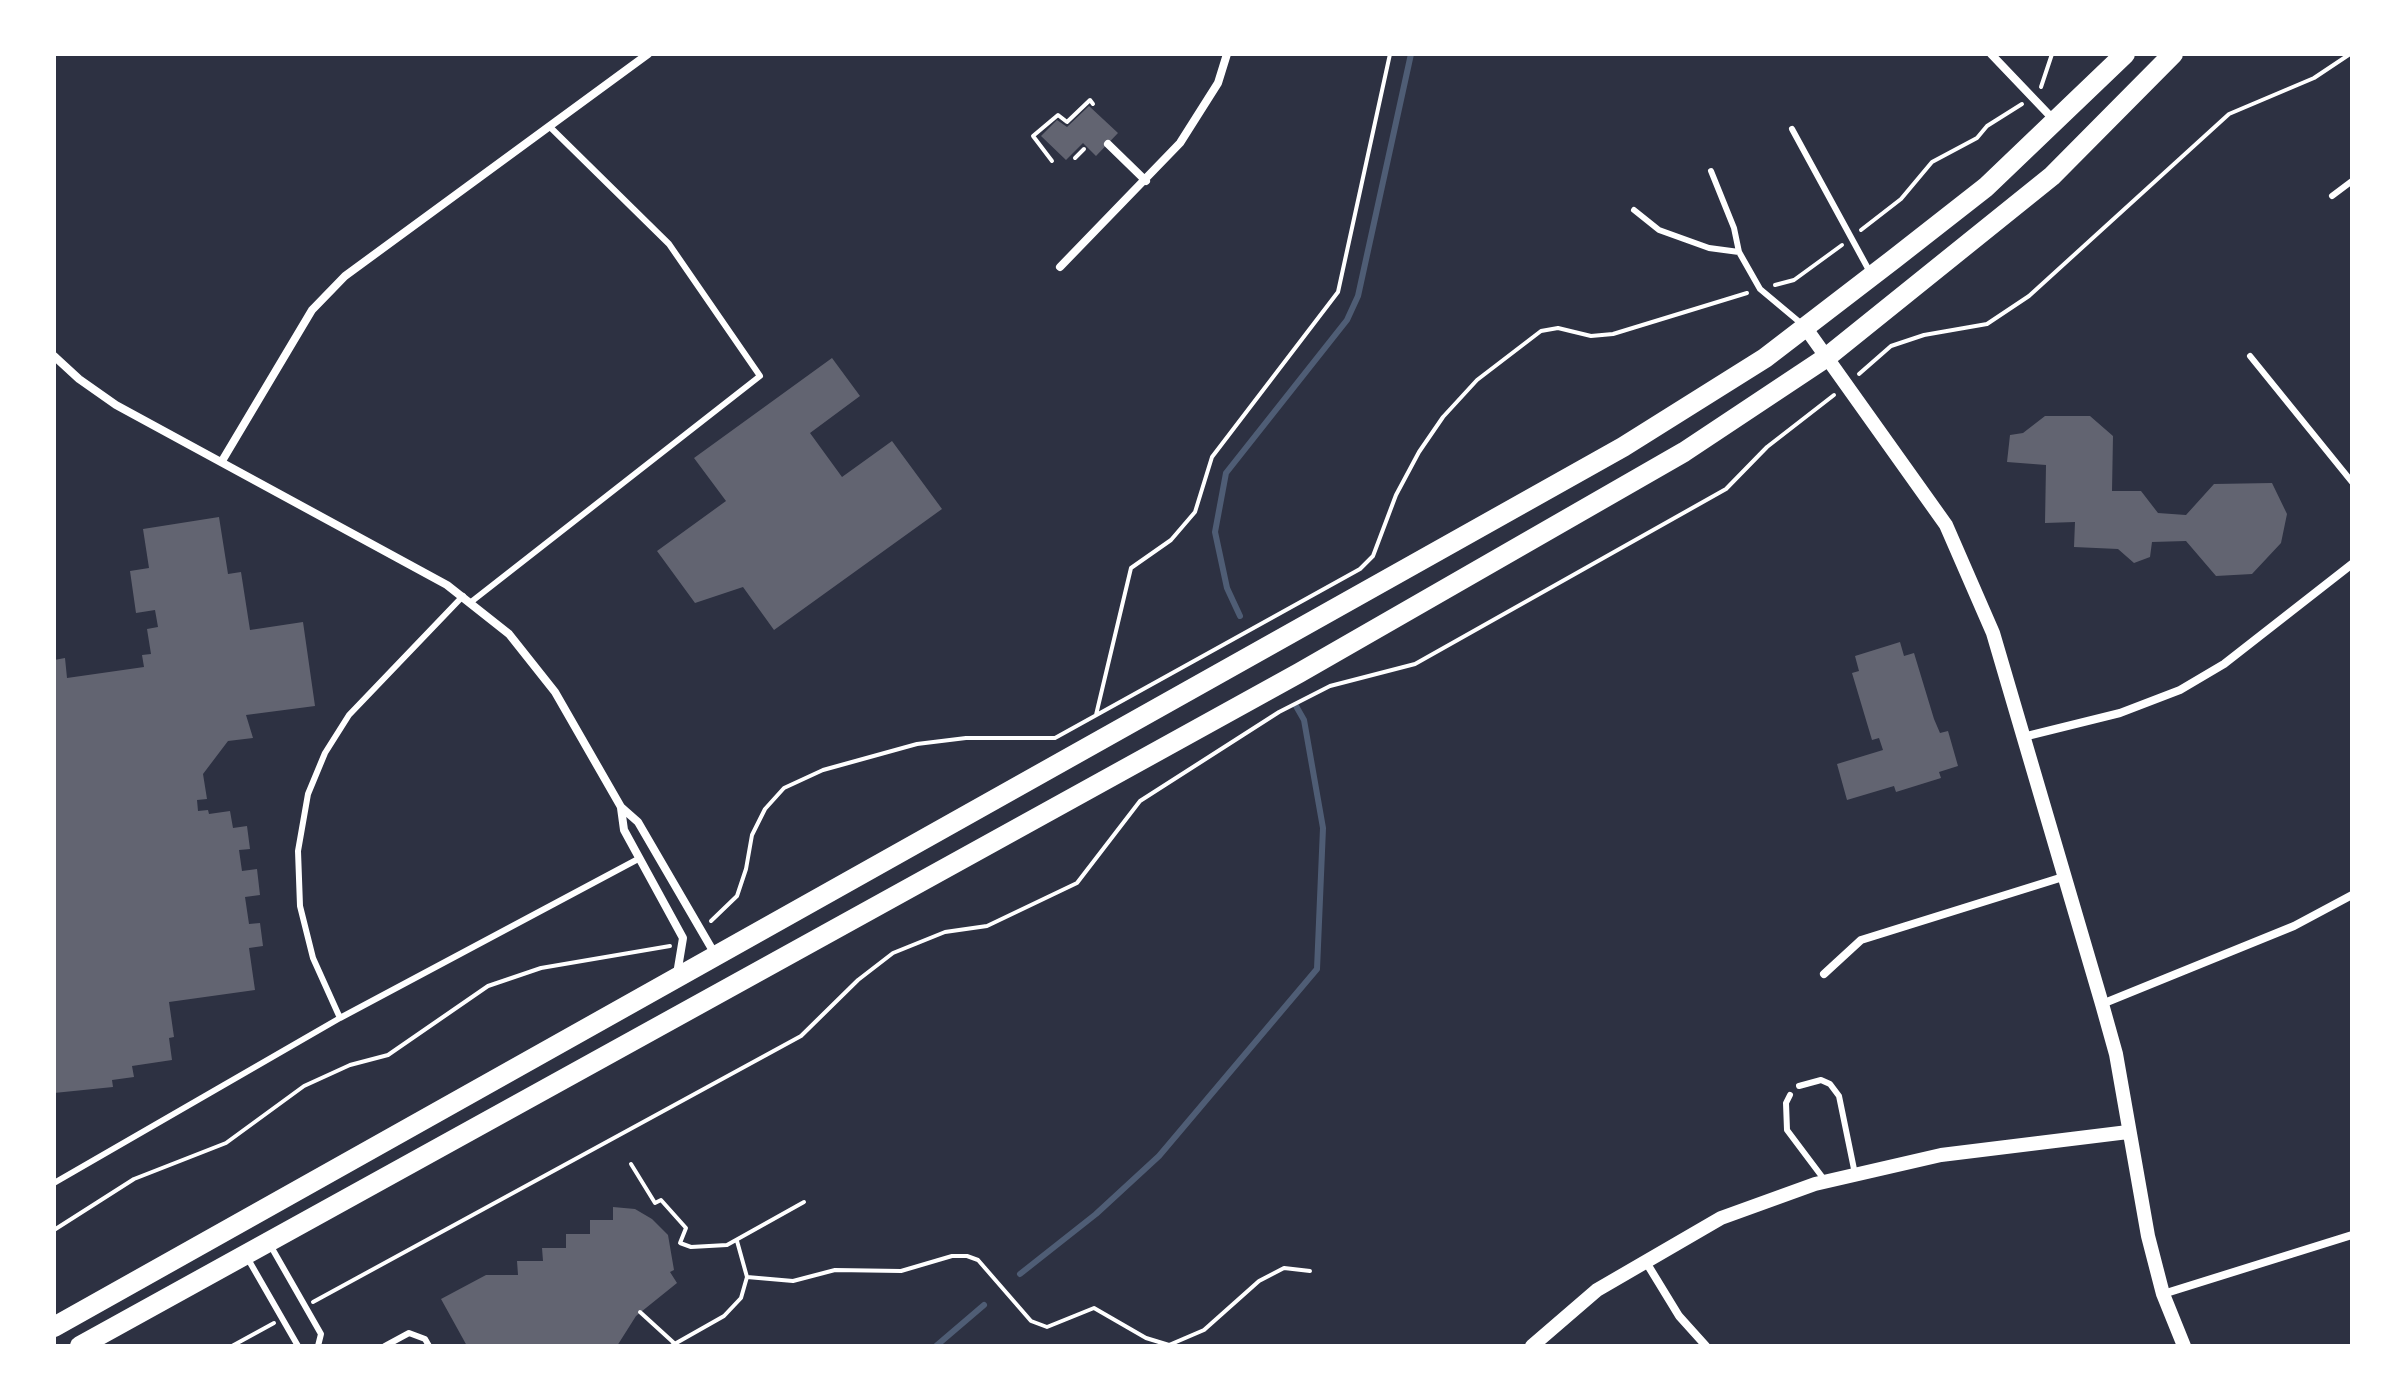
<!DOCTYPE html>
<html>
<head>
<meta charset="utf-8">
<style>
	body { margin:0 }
	#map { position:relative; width:2406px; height:1400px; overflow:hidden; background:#2d3142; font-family:"Archivo Narrow",sans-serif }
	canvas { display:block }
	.frame { position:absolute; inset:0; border:56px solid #fff; pointer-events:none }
</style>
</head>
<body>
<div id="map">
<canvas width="2406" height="1400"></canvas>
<div class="frame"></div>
</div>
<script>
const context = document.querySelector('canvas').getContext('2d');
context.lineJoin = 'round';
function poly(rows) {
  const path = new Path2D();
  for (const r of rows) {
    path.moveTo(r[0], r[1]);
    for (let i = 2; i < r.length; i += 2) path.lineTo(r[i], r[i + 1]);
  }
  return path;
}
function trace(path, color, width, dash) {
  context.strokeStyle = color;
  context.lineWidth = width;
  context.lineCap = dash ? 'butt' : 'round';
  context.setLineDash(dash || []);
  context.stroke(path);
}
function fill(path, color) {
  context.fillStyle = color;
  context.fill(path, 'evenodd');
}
trace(poly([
	[1240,616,1227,588,1215,532,1226,473,1347,320,1358,296,1411,54],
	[1020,1274,1096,1214,1159,1156,1317,969,1323,828,1304,720,1296,706],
	[936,1346,984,1305]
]), '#4f5d75', 6);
fill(poly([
	[1089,106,1118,133,1096,156,1083,143,1066,160,1041,136,1057,120,1067,127],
	[832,358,860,396,810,433,842,477,892,441,942,509,774,630,743,587,695,603,657,551,726,501,694,458],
	[2045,416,2090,416,2113,436,2112,491,2141,491,2158,513,2186,515,2214,484,2272,483,2287,514,2281,543,2252,574,2216,576,2186,541,2152,542,2150,557,2134,563,2118,549,2074,547,2075,522,2045,523,2046,465,2007,462,2010,435,2023,433],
	[219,517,228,574,241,572,250,630,303,622,315,706,246,715,253,738,228,741,203,774,207,799,197,800,198,811,208,810,209,814,230,811,233,828,247,826,250,849,239,850,242,871,257,869,260,895,245,897,249,924,260,923,263,946,249,948,255,990,169,1002,174,1037,169,1038,172,1060,132,1066,134,1077,112,1080,113,1087,54,1093,54,660,65,658,67,678,144,667,142,655,151,654,147,629,158,627,155,610,136,613,130,571,149,568,143,529],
	[1900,642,1904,656,1914,653,1934,719,1940,733,1948,731,1958,766,1939,772,1941,778,1896,792,1894,786,1847,800,1837,764,1883,750,1879,738,1872,740,1852,673,1859,671,1855,656],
	[613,1207,635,1209,652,1219,668,1235,674,1270,670,1272,677,1283,636,1316,617,1346,467,1346,441,1299,486,1275,518,1275,517,1261,543,1261,542,1248,566,1248,566,1234,590,1234,590,1220,613,1220]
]), '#626471');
trace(poly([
	[2041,87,2052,54],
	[1075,158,1084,149],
	[1052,161,1033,136,1058,115,1067,122,1090,100,1093,104],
	[1861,230,1901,199,1932,162,1977,138,1987,126,2022,104],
	[1775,285,1794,280,1842,245],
	[1859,374,1891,346,1924,335,1987,324,2029,296,2229,114,2314,78,2350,54],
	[1096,715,1131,568,1171,540,1195,512,1212,457,1338,292,1390,54],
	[711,921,737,896,746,869,752,835,765,809,784,788,823,770,917,744,966,738,1055,738,1360,569,1373,556,1396,495,1419,452,1443,417,1477,380,1541,331,1558,328,1591,336,1613,334,1747,293],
	[631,1164,655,1203,661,1200,686,1228,680,1243,691,1247,727,1245,804,1202],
	[54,1230,134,1179,226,1143,304,1086,350,1065,388,1055,488,986,541,968,670,946],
	[747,1277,793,1281,835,1270,901,1271,952,1256,967,1256,978,1260,1031,1321,1047,1327,1094,1308,1146,1338,1169,1345,1204,1330,1259,1281,1284,1268,1310,1271],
	[313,1302,801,1036,858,980,893,953,945,932,987,926,1077,883,1140,801,1279,712,1330,686,1415,664,1726,489,1767,447,1834,395],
	[640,1312,674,1343],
	[232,1346,274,1323],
	[671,1346,724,1316,741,1298,747,1277,737,1241]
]), '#fff', 4);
trace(poly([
	[1792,129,1871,274],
	[1711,171,1734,228,1739,252,1760,289,1803,325],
	[2332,196,2352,181],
	[1634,210,1659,230,1709,248,1739,252],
	[2250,356,2352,482],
	[471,602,760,376,669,244,549,126],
	[340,1018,313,958,300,906,298,851,308,794,325,753,349,715,463,596],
	[1799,1086,1821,1080,1830,1084,1839,1096,1855,1174],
	[1790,1095,1786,1103,1787,1130,1826,1182],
	[54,1183,340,1018,640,858],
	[269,1243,321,1334,318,1346],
	[248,1259,298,1346],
	[385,1346,409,1333,425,1339,429,1346]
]), '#fff', 6);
trace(poly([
	[1991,54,2054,120],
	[1108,144,1146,181],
	[1060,267,1180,143,1218,83,1227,54],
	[54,356,79,379,116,405,447,585,509,634,555,692,621,807,638,822,716,956],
	[222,461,312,310,345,276,648,54],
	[2023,737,2120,713,2180,690,2224,664,2352,564],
	[621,808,624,830,683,938,677,974],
	[1824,974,1861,940,2063,877],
	[2102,1004,2294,926,2352,895],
	[1646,1262,1679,1316,1706,1346],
	[2163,1294,2352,1235]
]), '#fff', 8);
trace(poly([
	[1805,327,1946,525,1993,633,2102,1004,2116,1054,2148,1236,2163,1294,2184,1346],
	[1532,1346,1597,1290,1721,1218,1815,1184,1941,1155,2128,1132]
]), '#fff', 14);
trace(poly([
	[54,1327,1623,447,1765,358,1894,259,1986,187,2125,54],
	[80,1346,1299,673,1684,452,1827,357,2052,176,2173,54]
]), '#fff', 20);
</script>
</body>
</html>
